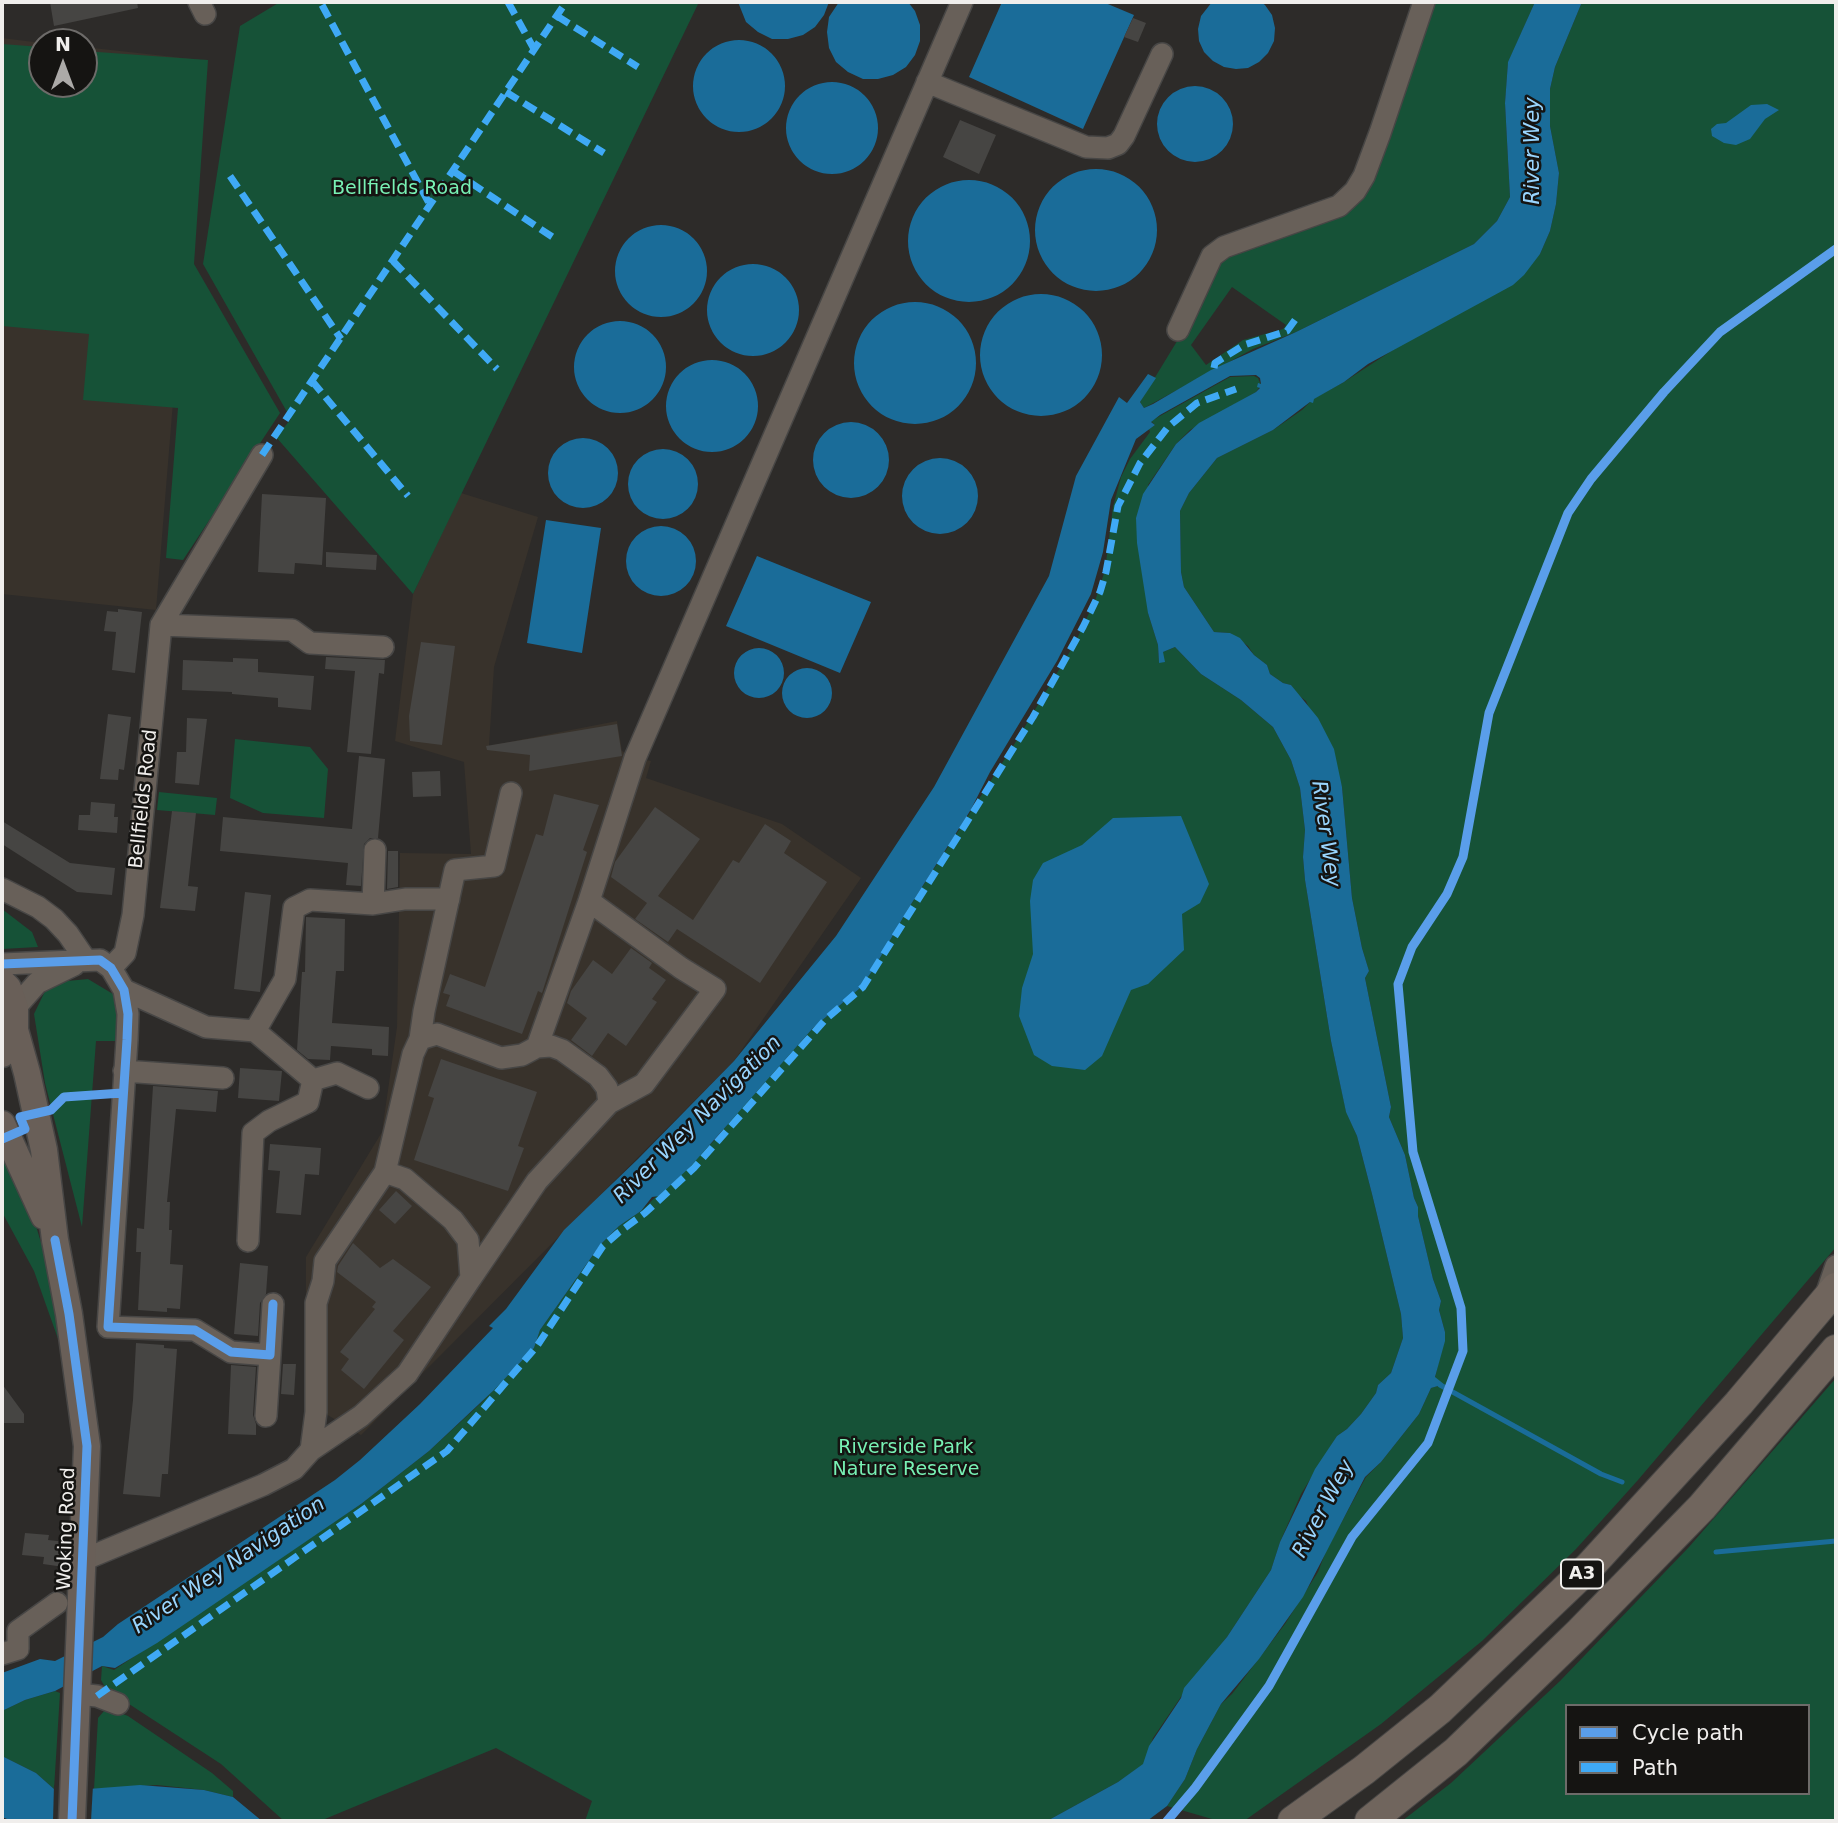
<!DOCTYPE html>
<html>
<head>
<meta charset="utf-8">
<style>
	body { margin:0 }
	#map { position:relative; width:1838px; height:1823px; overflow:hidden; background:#2d2b29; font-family:"DejaVu Sans",sans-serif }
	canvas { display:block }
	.frame { position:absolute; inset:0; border:4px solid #f0eeec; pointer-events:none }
	.legend { position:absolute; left:1565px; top:1704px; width:245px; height:91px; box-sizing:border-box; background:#151412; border:2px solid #6d6b69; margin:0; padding:9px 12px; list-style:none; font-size:21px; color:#f0eeec }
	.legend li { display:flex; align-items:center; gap:14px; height:35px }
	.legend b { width:35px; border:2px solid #6d6b69 }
	.north { position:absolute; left:28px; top:28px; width:70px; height:70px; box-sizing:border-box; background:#151412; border:2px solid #6d6b69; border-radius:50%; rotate:0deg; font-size:19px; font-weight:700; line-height:28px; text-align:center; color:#f0eeec }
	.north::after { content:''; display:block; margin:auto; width:24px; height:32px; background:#acaaa8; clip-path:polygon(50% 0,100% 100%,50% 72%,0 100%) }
</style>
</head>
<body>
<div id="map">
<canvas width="1838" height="1823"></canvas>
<div class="frame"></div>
<ul class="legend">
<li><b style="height:9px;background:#5a9eea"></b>Cycle path</li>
<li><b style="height:9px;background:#3fa9f5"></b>Path</li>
</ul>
<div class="north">N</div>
</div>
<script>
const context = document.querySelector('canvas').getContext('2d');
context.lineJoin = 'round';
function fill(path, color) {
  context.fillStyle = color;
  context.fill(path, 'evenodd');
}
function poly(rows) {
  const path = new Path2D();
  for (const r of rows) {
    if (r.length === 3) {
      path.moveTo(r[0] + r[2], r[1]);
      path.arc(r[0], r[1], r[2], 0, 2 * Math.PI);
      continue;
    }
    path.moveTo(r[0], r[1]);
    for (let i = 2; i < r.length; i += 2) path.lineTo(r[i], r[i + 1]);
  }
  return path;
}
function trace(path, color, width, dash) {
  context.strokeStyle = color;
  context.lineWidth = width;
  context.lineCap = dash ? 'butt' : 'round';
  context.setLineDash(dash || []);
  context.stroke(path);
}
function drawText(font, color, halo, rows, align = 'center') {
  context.font = font + ' "DejaVu Sans",sans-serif';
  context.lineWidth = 5;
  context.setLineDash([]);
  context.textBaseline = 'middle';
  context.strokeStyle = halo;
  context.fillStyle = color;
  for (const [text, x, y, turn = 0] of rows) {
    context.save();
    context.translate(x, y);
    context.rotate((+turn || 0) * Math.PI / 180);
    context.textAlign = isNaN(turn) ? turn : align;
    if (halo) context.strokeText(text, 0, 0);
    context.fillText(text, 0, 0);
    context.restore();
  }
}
fill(poly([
	[2,38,42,43,42,84,84,84,84,47,201,60,156,610,2,594],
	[461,493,538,517,494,667,489,746,617,721,622,751,635,758,651,761,646,778,782,824,861,878,734,1061,361,1435,306,1402,306,1257,382,1132,397,1027,400,853,471,854,464,762,395,741,413,594]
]), '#38322b');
fill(poly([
	[280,2,699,2,413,594,276,437,291,419,203,264,240,26],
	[1431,2,1535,2,1508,63,1505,103,1510,197,1497,221,1474,244,1296,332,1253,349,1144,408,1140,402,1182,333,1215,263,1231,251,1345,208],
	[1232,287,1286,325,1283,329,1243,340,1206,365,1191,345],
	[1582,2,1836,2,1836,1247,1638,1480,1576,1549,1482,1641,1381,1724,1244,1821,1219,1821,1167,1806,1185,1779,1197,1749,1221,1704,1232,1694,1285,1624,1318,1572,1326,1551,1366,1477,1381,1462,1419,1414,1431,1388,1438,1386,1435,1378,1445,1332,1439,1310,1441,1301,1433,1279,1418,1216,1418,1207,1414,1198,1405,1155,1389,1117,1391,1107,1365,978,1369,971,1362,948,1352,898,1342,787,1306,701,1298,695,1291,685,1283,683,1270,674,1267,665,1254,655,1248,646,1230,633,1214,632,1184,587,1181,572,1180,511,1189,493,1217,458,1273,430,1302,410,1313,399,1344,382,1540,254,1550,231,1556,204,1559,173,1550,126,1550,89,1555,67],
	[2,44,42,47,42,84,84,84,84,51,208,60,194,264,280,413,183,560,166,558,178,408,83,400,89,334,2,326],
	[1254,376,1258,378,1261,385,1256,392,1190,430,1176,444,1148,485,1148,613,1158,645,1159,663,1163,652,1175,647,1201,674,1241,700,1273,727,1291,760,1300,788,1305,830,1303,857,1305,880,1331,1041,1346,1111,1357,1136,1372,1194,1401,1314,1403,1338,1391,1373,1378,1385,1376,1393,1361,1414,1347,1429,1337,1436,1301,1494,1280,1542,1271,1570,1227,1637,1189,1685,1153,1738,1144,1764,1118,1782,1047,1821,585,1821,592,1801,496,1748,320,1821,284,1821,221,1764,106,1689,101,1680,102,1666,114,1670,361,1504,429,1451,482,1402,534,1348,540,1330,600,1245,619,1226,641,1211,719,1136,728,1123,813,1028,859,989,873,970,908,909,1015,743,1075,643,1096,598,1105,570,1113,507,1121,477,1130,459,1150,432,1149,429,1155,425,1151,421,1230,377],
	[235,739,310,747,328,769,324,818,263,813,230,798],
	[159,792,217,798,215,815,157,810],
	[2,909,32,932,38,947,2,949],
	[88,979,113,994,118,1024,116,1041,96,1041,82,1227,45,1083,34,1014,47,987,57,982],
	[2,1143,32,1213,57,1295,68,1367,34,1271,2,1212],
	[1836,1378,1836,1821,1402,1821,1451,1783,1560,1681,1689,1547],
	[1567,1706,1808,1706,1808,1793,1567,1793],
	[55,1691,60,1693,54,1789,36,1773,2,1756,2,1711,25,1700],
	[104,1711,115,1711,128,1716,212,1773,233,1791,233,1797,204,1790,157,1785,94,1789,98,1718]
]), '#165237');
fill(poly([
	[738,2,829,2,824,15,815,27,803,35,788,39,772,39,758,32,746,22],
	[839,2,908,2,915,11,920,25,920,41,915,55,906,67,893,75,878,79,863,79,848,72,836,62,829,48,827,32,829,17],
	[1002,2,1103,2,1134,15,1083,129,969,77],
	[1212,2,1261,2,1265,5,1272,15,1275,28,1274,41,1268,53,1259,62,1248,68,1236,69,1224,67,1213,61,1204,52,1199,41,1198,29,1201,16],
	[1535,2,1582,2,1555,67,1550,89,1550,126,1559,173,1556,204,1550,231,1540,254,1524,275,1513,285,1368,364,1344,382,1314,399,1313,403,1310,402,1273,430,1217,458,1189,493,1180,511,1181,572,1184,587,1214,632,1230,633,1240,638,1254,655,1267,665,1270,674,1283,683,1291,685,1318,718,1334,749,1342,787,1352,898,1362,948,1369,971,1365,978,1391,1107,1389,1117,1405,1155,1414,1198,1418,1207,1418,1216,1433,1279,1441,1301,1439,1310,1445,1332,1445,1341,1435,1377,1445,1385,1444,1389,1438,1386,1431,1388,1419,1414,1381,1462,1365,1477,1303,1597,1259,1659,1221,1704,1197,1749,1185,1779,1167,1806,1147,1821,1047,1821,1118,1782,1143,1764,1149,1746,1181,1698,1184,1688,1227,1637,1271,1570,1280,1542,1315,1469,1337,1436,1347,1429,1361,1414,1376,1393,1378,1385,1391,1373,1403,1338,1401,1314,1372,1194,1357,1136,1346,1112,1331,1041,1305,880,1303,857,1305,830,1300,788,1291,760,1273,727,1241,700,1201,674,1175,647,1163,652,1165,662,1159,663,1158,645,1148,613,1137,543,1136,518,1143,494,1176,444,1199,423,1256,392,1260,388,1257,387,1258,383,1261,384,1260,378,1256,375,1230,376,1160,415,1151,422,1155,425,1136,439,1111,500,1103,552,1091,594,1057,661,990,772,970,811,908,909,873,970,859,989,813,1028,690,1167,659,1196,652,1197,641,1211,619,1226,600,1245,540,1330,534,1348,494,1390,429,1451,361,1504,157,1643,115,1668,102,1666,55,1691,25,1700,2,1711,2,1673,40,1659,55,1661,103,1637,118,1624,335,1480,360,1460,420,1404,493,1328,489,1326,506,1309,564,1230,638,1159,734,1061,836,936,934,787,1049,576,1076,476,1119,397,1127,403,1148,374,1156,378,1140,402,1144,408,1153,404,1211,370,1296,332,1474,244,1497,221,1510,197,1505,103,1508,62],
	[739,86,46],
	[832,128,46],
	[1195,124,38],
	[1767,104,1779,110,1765,119,1750,139,1736,145,1724,143,1712,136,1711,129,1717,124,1726,123,1751,105],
	[1096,230,61],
	[969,241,61],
	[661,271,46],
	[753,310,46],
	[1041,355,61],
	[915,363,61],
	[620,367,46],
	[712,406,46],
	[851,460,38],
	[583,473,35],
	[663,484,35],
	[940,496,38],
	[546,520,601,528,582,653,527,643],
	[661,561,35],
	[757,556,871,602,840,673,726,626],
	[759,673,25],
	[807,693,25],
	[1181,816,1209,884,1200,903,1182,914,1184,950,1148,984,1131,990,1102,1056,1085,1070,1052,1066,1034,1055,1019,1016,1022,988,1033,954,1030,901,1033,880,1043,863,1082,845,1113,818],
	[2,1756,36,1773,54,1789,88,1789,140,1785,204,1790,233,1797,262,1821,12,1821,2,1817]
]), '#1a6c99');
fill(poly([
	[54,1785,93,1785,91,1821,53,1821]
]), '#2d2b29');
trace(poly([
	[1440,1385,1601,1474,1622,1482],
	[1716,1552,1836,1541]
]), '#1a6c99', 5);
fill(poly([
	[50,2,137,2,138,8,54,26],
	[1133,18,1146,23,1138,42,1124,37],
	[960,120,996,135,979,174,943,157],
	[262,494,326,498,322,565,295,563,294,574,258,572],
	[326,552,377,555,376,570,326,567],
	[118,609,142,612,135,673,112,670,116,632,104,631,107,611,118,612],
	[421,642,455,646,442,745,410,741,409,716],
	[326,657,385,660,384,674,379,673,371,754,347,752,355,671,325,669],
	[233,658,258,659,258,672,314,676,311,710,278,707,278,698,232,694,232,692,182,690,183,660,233,662],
	[108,714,131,717,124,770,119,769,118,780,100,779],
	[187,718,207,719,199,785,175,783,177,752,186,752],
	[617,724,622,756,529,771,530,755,487,750,486,746],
	[359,756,385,759,378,838,370,838,364,844,361,886,346,885,348,863,220,851,223,817,352,829],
	[440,771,441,796,413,797,412,772],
	[554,794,599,805,583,850,587,852,543,990,542,993,538,991,522,1034,446,1006,450,995,443,993,450,974,485,987,536,834,543,836],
	[91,802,115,804,114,817,118,817,117,833,78,830,79,815,90,815],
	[655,807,700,839,658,896,693,920,733,860,739,863,765,824,791,841,784,853,827,882,760,983,677,929,668,942,635,919,647,903,611,877,615,862],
	[172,811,196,813,188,886,198,887,195,911,160,908],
	[2,821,70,863,115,868,112,895,77,892,2,844],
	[388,851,398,851,398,887,387,889],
	[245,892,271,895,260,992,234,989],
	[306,917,345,919,344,971,336,971,332,1023,389,1027,388,1056,372,1055,372,1049,331,1046,330,1060,308,1059,297,1050,302,972,305,972],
	[631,948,652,963,649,968,666,980,652,999,657,1002,626,1046,608,1033,592,1056,571,1040,587,1018,567,1003,571,991,593,960,612,974],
	[441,1059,537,1092,518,1146,524,1148,508,1191,414,1160,434,1098,428,1096],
	[240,1068,282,1071,279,1101,238,1098],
	[153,1086,218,1091,216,1112,176,1109,167,1202,170,1202,169,1230,172,1230,170,1264,183,1265,180,1309,167,1308,167,1312,138,1310,141,1252,136,1252,137,1228,144,1229],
	[270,1144,321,1148,319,1175,305,1174,301,1215,276,1213,280,1171,268,1170],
	[396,1191,412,1206,395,1224,379,1210],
	[353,1243,380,1268,393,1259,431,1287,393,1331,404,1340,364,1389,341,1370,349,1359,340,1352,375,1309,372,1307,376,1302,337,1272,338,1266],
	[240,1263,268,1266,266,1294,260,1303,258,1336,234,1334],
	[136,1343,164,1345,164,1348,177,1349,168,1474,162,1474,160,1497,123,1494,133,1400],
	[283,1364,296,1364,294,1395,281,1394],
	[231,1365,256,1367,253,1415,256,1424,256,1435,228,1434],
	[2,1384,24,1414,24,1423,2,1423],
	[25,1533,49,1535,48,1540,67,1542,64,1567,43,1564,44,1557,22,1555]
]), '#464543');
const minor = poly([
	[199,2,205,14],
	[927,82,1086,147,1108,148,1118,144,1124,136,1162,54],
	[1178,330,1212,256,1224,247,1339,206,1355,191,1364,176,1380,133,1424,2],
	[161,625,292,630,310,643,383,647],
	[2,889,38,907,54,919,68,934,85,959],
	[373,904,405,899,449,899],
	[2,964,100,960,111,968,124,990,128,1014,127,1040,108,1327,195,1330,231,1352,270,1355,273,1304],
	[111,968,125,953,133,915,161,625,262,455],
	[124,990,206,1027,255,1031,285,979,294,908,310,900,373,904,375,850],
	[15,1008,37,983,74,965],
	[420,1039,437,1034,501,1058,522,1055,537,1047,551,1046,562,1050,598,1076,607,1088,609,1103],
	[537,1047,589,901,635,758,962,2],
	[124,1071,223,1078],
	[313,1080,337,1073,368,1088],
	[248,1241,253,1133,269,1121,308,1102,313,1080,255,1031],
	[471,1278,537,1181,609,1103,644,1084,715,989,681,968,589,901],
	[1824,1301,1836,1266],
	[266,1416,270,1355],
	[311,1450,361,1416,407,1374,471,1278,468,1240,453,1220,405,1179,385,1172],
	[83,1560,263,1485,294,1469,311,1450,316,1412,316,1303,323,1281,325,1261,385,1172,413,1054,420,1039,424,1011,455,870,494,866,511,793],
	[2,1654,18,1649,18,1631,57,1603],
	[78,1694,97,1696,118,1704]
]);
const major = poly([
	[2,982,8,988,15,1008,15,1030,6,1050,2,1054],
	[15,1030,27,1073,44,1150,55,1240,69,1314,87,1446,72,1821],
	[2,1124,44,1216]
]);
const highway = poly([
	[1293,1821,1364,1770,1440,1709,1590,1566,1739,1403,1836,1288],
	[1370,1821,1456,1752,1580,1632,1702,1507,1836,1350]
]);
trace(minor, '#474645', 24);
trace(major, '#474645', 29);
trace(highway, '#474645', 32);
trace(minor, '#686059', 21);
trace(major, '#695f58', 26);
trace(highway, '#70655d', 30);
trace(poly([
	[508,2,534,49],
	[322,5,430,205],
	[557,16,638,67],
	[506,92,604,153],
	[453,171,554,238],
	[230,176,341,339],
	[393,261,497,369],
	[1214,368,1215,363,1244,345,1287,331,1295,320],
	[312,381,408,496],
	[262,455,566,2],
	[97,1696,447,1451,537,1346,603,1246,618,1233,645,1213,694,1168,825,1020,863,987,1033,717,1083,627,1100,592,1106,572,1118,506,1140,463,1168,427,1197,403,1236,389]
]), '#3fa9f5', 7, [14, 7]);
trace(poly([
	[2,964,100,960,111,968,124,990,128,1014,127,1040,108,1327,195,1330,231,1352,270,1355,273,1304],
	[2,1139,25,1129,20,1117,51,1110,64,1097,122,1093],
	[55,1240,69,1314,87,1446,72,1821],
	[1167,1821,1195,1788,1269,1686,1352,1537,1428,1443,1463,1351,1461,1308,1413,1152,1398,984,1412,947,1447,894,1463,857,1489,713,1568,513,1591,479,1664,392,1720,332,1836,249]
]), '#5a9eea', 9);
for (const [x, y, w] of [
	[1582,1574,42]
]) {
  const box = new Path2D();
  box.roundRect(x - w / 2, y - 14.5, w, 29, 5);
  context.fillStyle = '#151412';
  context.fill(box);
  trace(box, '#f0eeec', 2);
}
drawText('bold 18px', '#f0eeec', null, [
	["A3",1582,1574]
]);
drawText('19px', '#78f1b4', '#151412', [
	["Bellfields Road",402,189],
	["Riverside Park",906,1448],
	["Nature Reserve",906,1470]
]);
drawText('19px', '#f0eeec', '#151412', [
	["Bellfields Road",144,799,-84],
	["Woking Road",67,1529,-88]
]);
drawText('italic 21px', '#99d5fe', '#151412', [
	["River Wey",1534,151,-90],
	["River Wey",1325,834,82],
	["River Wey Navigation",698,1120,-45],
	["River Wey",1324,1509,-62],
	["River Wey Navigation",229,1566,-34]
]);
</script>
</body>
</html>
